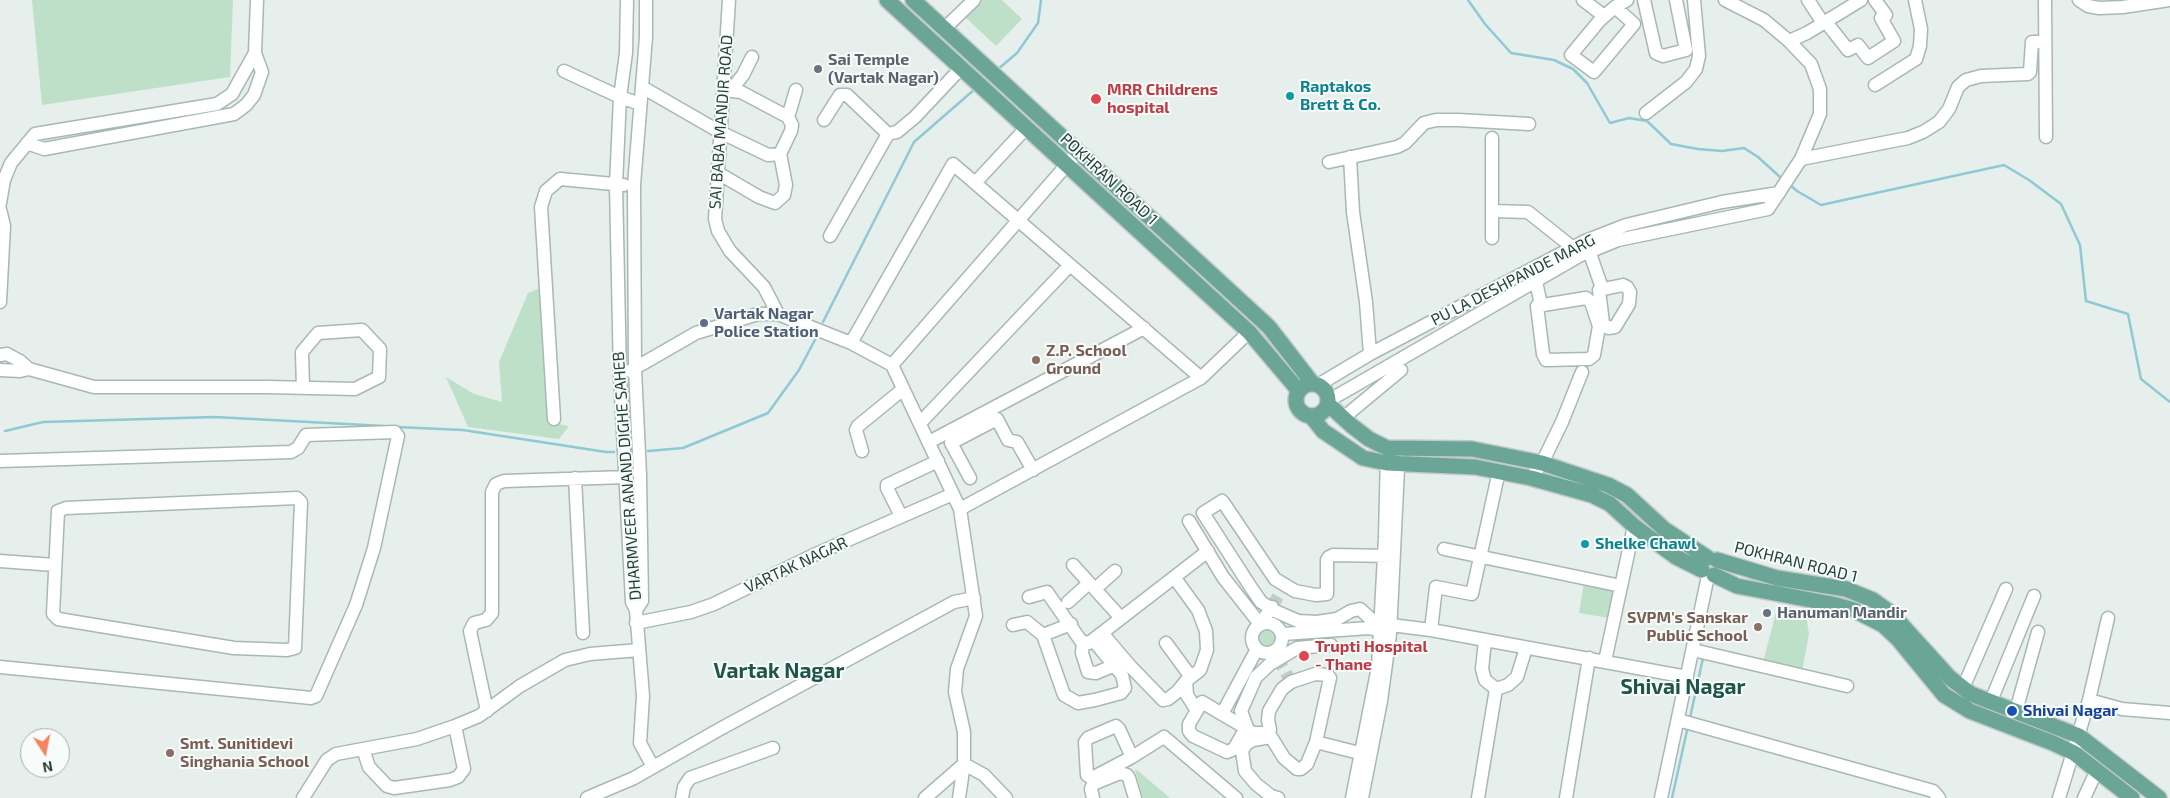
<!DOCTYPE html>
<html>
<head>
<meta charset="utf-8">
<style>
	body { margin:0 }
	#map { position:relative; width:2170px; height:798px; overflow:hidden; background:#e6efeb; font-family:"Exo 2",sans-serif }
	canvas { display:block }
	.north { position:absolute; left:20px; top:728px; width:50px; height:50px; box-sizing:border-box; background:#f7fbf9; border:1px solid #a3b1ad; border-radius:50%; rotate:169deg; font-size:14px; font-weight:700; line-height:20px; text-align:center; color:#24423a }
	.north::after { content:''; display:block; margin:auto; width:18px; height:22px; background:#f4845f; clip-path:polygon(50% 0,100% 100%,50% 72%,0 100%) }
</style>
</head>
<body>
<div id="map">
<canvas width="2170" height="798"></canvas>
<div class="north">N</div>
</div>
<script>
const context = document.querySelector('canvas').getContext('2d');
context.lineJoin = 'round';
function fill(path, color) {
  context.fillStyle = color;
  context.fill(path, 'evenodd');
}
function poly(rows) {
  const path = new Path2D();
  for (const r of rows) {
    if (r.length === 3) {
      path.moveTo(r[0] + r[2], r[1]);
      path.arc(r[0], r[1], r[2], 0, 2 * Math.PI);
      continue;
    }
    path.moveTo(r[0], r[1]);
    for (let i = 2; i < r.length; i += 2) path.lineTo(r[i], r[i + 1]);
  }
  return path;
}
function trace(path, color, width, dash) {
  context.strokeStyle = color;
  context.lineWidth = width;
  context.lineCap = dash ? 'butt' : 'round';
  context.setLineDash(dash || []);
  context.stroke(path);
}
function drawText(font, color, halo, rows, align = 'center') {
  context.font = font + ' "Exo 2",sans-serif';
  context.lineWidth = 4;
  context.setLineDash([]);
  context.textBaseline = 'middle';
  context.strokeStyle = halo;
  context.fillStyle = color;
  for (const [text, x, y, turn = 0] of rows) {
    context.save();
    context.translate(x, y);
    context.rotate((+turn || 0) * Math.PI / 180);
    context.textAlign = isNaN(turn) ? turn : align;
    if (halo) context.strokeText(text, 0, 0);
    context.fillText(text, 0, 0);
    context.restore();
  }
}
fill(poly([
	[32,0,233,0,230,77,42,105],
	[982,0,1002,0,1022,19,996,46,965,17],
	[540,288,552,423,569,426,559,439,468,427,446,377,474,394,502,402,499,362,528,293],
	[1584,583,1613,590,1609,618,1579,613],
	[1778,605,1804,611,1806,615,1809,634,1802,671,1763,662],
	[1267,638,8],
	[1135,770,1137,770,1170,798,1143,798]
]), '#bfe0c8');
trace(poly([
	[1468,0,1485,24,1511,53,1554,60,1573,69,1587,83,1610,123,1629,118,1647,121,1671,144,1698,149,1722,151,1744,148,1758,157,1780,177],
	[997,70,1017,53,1038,23,1041,0],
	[1789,184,1797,191,1821,205,2004,165,2029,180,2061,204,2080,245,2086,301,2128,314,2141,379,2170,402],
	[823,322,914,142,975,89],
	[397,427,463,430,606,452,614,452],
	[5,431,43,422,215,417,384,426],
	[648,451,683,448,768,413,799,370,817,336],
	[1690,718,1703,658],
	[1672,798,1688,726]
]), '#8ec9d4', 2.5);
trace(poly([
	[1272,607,1283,587],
	[1277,657,1290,680]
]), '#bfccc8', 12, [12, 6]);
const minor = poly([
	[627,0,626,53,620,97,616,185,620,375,632,602,636,610,643,696,640,743,653,767],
	[729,0,715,219,718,231,730,251,764,287,778,314],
	[1583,0,1604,16],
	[1644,0,1656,53,1663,56,1686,50,1676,0],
	[1808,0,1823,23],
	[2045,0,2046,137],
	[2079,0,2088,6,2099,8,2123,7,2169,0],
	[1615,7,1634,24,1594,72,1571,55,1600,20,1615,7,1627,0],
	[1826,22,1848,50,1858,45,1868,58,1894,41,1881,18,1886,15,1875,0],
	[945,28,974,0],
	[1789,41,1807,33,1861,0],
	[564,71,620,97,640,104],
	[1875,85,1916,59,1920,46,1921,29,1915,0],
	[642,87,720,132,768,155,780,154,791,131,792,125,788,117,741,92,724,90],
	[731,90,743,75,752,57],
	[1646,113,1686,82,1696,69,1699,56,1694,0],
	[788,117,796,90],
	[824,120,840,95,847,95,888,134],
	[1492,138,1492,211,1528,212,1572,247,1576,252],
	[27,143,44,149,234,114,246,105,254,95,262,72,255,53,257,0],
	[1350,157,1353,212,1366,302,1370,354],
	[1801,159,1908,138,1923,132,1939,122,1949,109,1958,87,1966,80,1981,76,2028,74,2030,72,2032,42,2045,42],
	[1329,162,1397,147,1405,143,1424,123,1436,120,1458,120,1529,124],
	[718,173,759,197,775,203,784,195,786,185,780,154],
	[975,183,1027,127],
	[0,203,4,180,11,163,35,134,217,104,232,94,255,53],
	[0,209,4,226,0,302],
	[830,236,888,134,897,132,915,117,962,67],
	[1492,238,1492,211],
	[1587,245,1602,288],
	[1534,272,1541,305],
	[1623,285,1627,287,1630,292,1629,304,1615,327,1608,328,1603,323,1599,290,1623,285],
	[1586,298,1591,302,1599,326,1594,355,1589,359,1546,360,1543,354,1537,306,1586,298],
	[0,355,7,354,20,361,29,369,20,371,0,370],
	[892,365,1078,152],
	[29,369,94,387,268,387,355,389,379,377,380,349,362,330,318,333,302,352,303,388],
	[630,371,696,333,758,314,778,314,851,343],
	[1318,385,1370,354,1585,241,1626,225,1722,202,1779,193],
	[1328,401,1579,256,1618,240,1768,209,1801,159,1820,114,1820,89,1811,64,1789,41,1764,20,1725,0],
	[1343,418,1401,370],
	[554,419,541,207,546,191,560,179,624,185],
	[920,423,1070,265],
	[929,442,1144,328],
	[862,451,856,430,858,426,902,390],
	[0,461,291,452,298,448,306,435,395,432,398,436,374,548,356,605,316,696,311,698,0,667],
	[575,478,583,633],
	[970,478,951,443,997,419,1008,440,1017,442,1033,470],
	[1531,478,1542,463,1562,422,1582,372],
	[297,498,301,502,295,648,287,650,234,648,58,619,53,614,58,511,66,508,297,498],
	[960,509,1201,378,1249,332],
	[901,516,887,488,887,485,938,461],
	[1189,521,1223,577,1260,624,1272,607],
	[1444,549,1621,586],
	[0,561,54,565],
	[1073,565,1121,618],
	[1174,577,1198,610,1206,631,1207,650,1200,670,1186,681,1187,695,1197,711],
	[1095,589,1115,571],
	[1327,591,1327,560,1329,557,1333,555,1392,556],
	[1327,594,1316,595,1295,591,1275,579,1223,502,1222,501,1203,513,1250,586,1261,602,1275,611,1298,621,1317,622,1337,619,1351,611,1360,609,1373,621,1381,621,1391,625],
	[1029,597,1047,592,1081,641,1089,643,1208,551],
	[1068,602,1089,583],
	[636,610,642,601,640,475,635,369,634,185,646,37,646,0],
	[1267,638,15],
	[636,623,691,612,714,604,816,554,953,494],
	[1013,625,1027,622,1043,635,1064,695,1078,703,1095,700,1121,693,1125,688,1122,675,1093,640],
	[1431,630,1436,587,1472,594,1499,471],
	[1102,633,1131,667,1163,700,1168,699,1177,692,1186,681],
	[1283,634,1369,628,1381,631,1391,625,1431,630,1687,677],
	[1043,635,1071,624],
	[1083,642,1082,653,1088,672,1096,673,1115,665],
	[1166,643,1191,677],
	[1693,650,1847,686],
	[1605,661,1634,526],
	[1328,675,1315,674,1291,682,1282,689,1269,711,1268,720,1270,730,1268,733,1254,733,1248,730,1241,711,1256,677,1270,664,1297,648,1331,645],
	[1963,688,2006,589],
	[1496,689,1508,685,1517,677,1526,648],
	[2089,700,2122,709,2170,713],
	[1991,701,2034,596],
	[487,711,470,631,474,623,486,620,492,613,492,492,496,484,504,481,627,477],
	[2016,711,2038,632],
	[1222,714,1246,728,1234,749,1227,752,1193,736,1189,731,1189,724,1202,702,1222,714,1257,649],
	[1678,720,1933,791,1939,798],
	[1316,742,1367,755],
	[363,749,369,767,387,786,394,788,450,780,458,777,464,769,455,726],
	[1132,757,1119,729,1116,726,1088,738,1085,742,1087,775,1092,778,1132,757,1164,737,1236,798],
	[964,764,984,775,1006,798],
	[303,798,327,760,336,754,417,739,455,726,479,716,520,686,565,660,590,654,639,650],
	[587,798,634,778,720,729,954,602,974,598],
	[682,798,684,787,690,778,773,748],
	[925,798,964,764],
	[959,798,964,764,964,732,955,692,957,669,976,616,960,509,892,365,851,343,953,164,1201,378],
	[1093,798,1091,789,1093,784,1120,773,1127,775,1129,778,1135,798],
	[1278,798,1271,796,1256,784,1245,771,1242,751,1246,744,1253,740,1271,737,1284,758,1297,769,1301,769,1307,764,1316,742,1330,678],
	[1352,798,1378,667,1385,537,1387,453],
	[1362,798,1381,701,1390,634,1399,448],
	[1478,798,1496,689,1485,680,1482,669,1485,641],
	[1566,798,1589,658],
	[1661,798,1708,576],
	[2059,798,2089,700,2108,618],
	[2084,798,2096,772]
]);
const major = poly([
	[887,0,1249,332,1299,391],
	[913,0,1269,327,1313,384],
	[1312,400,16],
	[1328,404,1352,426,1369,439,1387,448,1472,449,1542,463,1608,485,1627,495,1664,529,1708,558],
	[1311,416,1323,431,1363,458,1387,463,1475,467,1531,478,1592,495,1610,504,1634,526,1676,557,1702,570],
	[1717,560,1777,578,1846,589,1873,600,1891,613,1950,678,1971,694,2079,736,2159,798],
	[1714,575,1737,586,1832,604,1854,610,1883,625,1898,639,1944,695,1970,711,2053,743,2074,753,2132,798]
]);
trace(minor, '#a8b8b2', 15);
trace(major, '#c2cac8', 18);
trace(minor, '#fff', 12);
trace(major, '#6aa596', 15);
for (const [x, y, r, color] of [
	[818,69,5,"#6b7280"],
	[1290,96,5,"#0f9aa8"],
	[1096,99,6,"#e0444e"],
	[704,323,5,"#5c6f8a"],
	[1036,360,5,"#8d6e63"],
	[1585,544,5,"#0f9aa8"],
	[1767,613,5,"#6b7280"],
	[1758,627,5,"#8d6e63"],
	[1304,656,6,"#e0444e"],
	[2012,711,6,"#1a4fb4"],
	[170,753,5,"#8d6e63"]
]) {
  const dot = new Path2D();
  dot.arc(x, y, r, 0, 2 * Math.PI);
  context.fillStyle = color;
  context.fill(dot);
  trace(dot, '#f7fbf9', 2);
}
drawText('bold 16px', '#5b616d', '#f7fbf9', [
	["Sai Temple",828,60],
	["(Vartak Nagar)",828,78],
	["Hanuman Mandir",1777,613]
], 'left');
drawText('bold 16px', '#0d838f', '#f7fbf9', [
	["Raptakos",1300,87],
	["Brett & Co.",1300,105],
	["Shelke Chawl",1595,544]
], 'left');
drawText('bold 16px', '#be3a42', '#f7fbf9', [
	["MRR Childrens",1107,90],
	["hospital",1107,108],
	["Trupti Hospital",1315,647],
	["- Thane",1315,665]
], 'left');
drawText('16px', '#24423a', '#f7fbf9', [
	["SAI BABA MANDIR ROAD",721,122,-86],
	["POKHRAN ROAD 1",1109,179,43],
	["PU LA DESHPANDE MARG",1513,280,-27],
	["DHARMVEER ANAND DIGHE SAHEB",627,476,-94],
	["POKHRAN ROAD 1",1796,562,14],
	["VARTAK NAGAR",796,565,-25]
]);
drawText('bold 16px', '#4e5e75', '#f7fbf9', [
	["Vartak Nagar",714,314],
	["Police Station",714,332]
], 'left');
drawText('bold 16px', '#785e54', '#f7fbf9', [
	["Z.P. School",1046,351],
	["Ground",1046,369],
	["SVPM's Sanskar",1748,618,"right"],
	["Public School",1748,636,"right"],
	["Smt. Sunitidevi",180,744],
	["Singhania School",180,762]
], 'left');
drawText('bold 16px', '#164399', '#f7fbf9', [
	["Shivai Nagar",2023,711]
], 'left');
drawText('bold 21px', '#1f5548', '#f7fbf9', [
	["Vartak Nagar",779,671],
	["Shivai Nagar",1683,687]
]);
</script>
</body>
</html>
